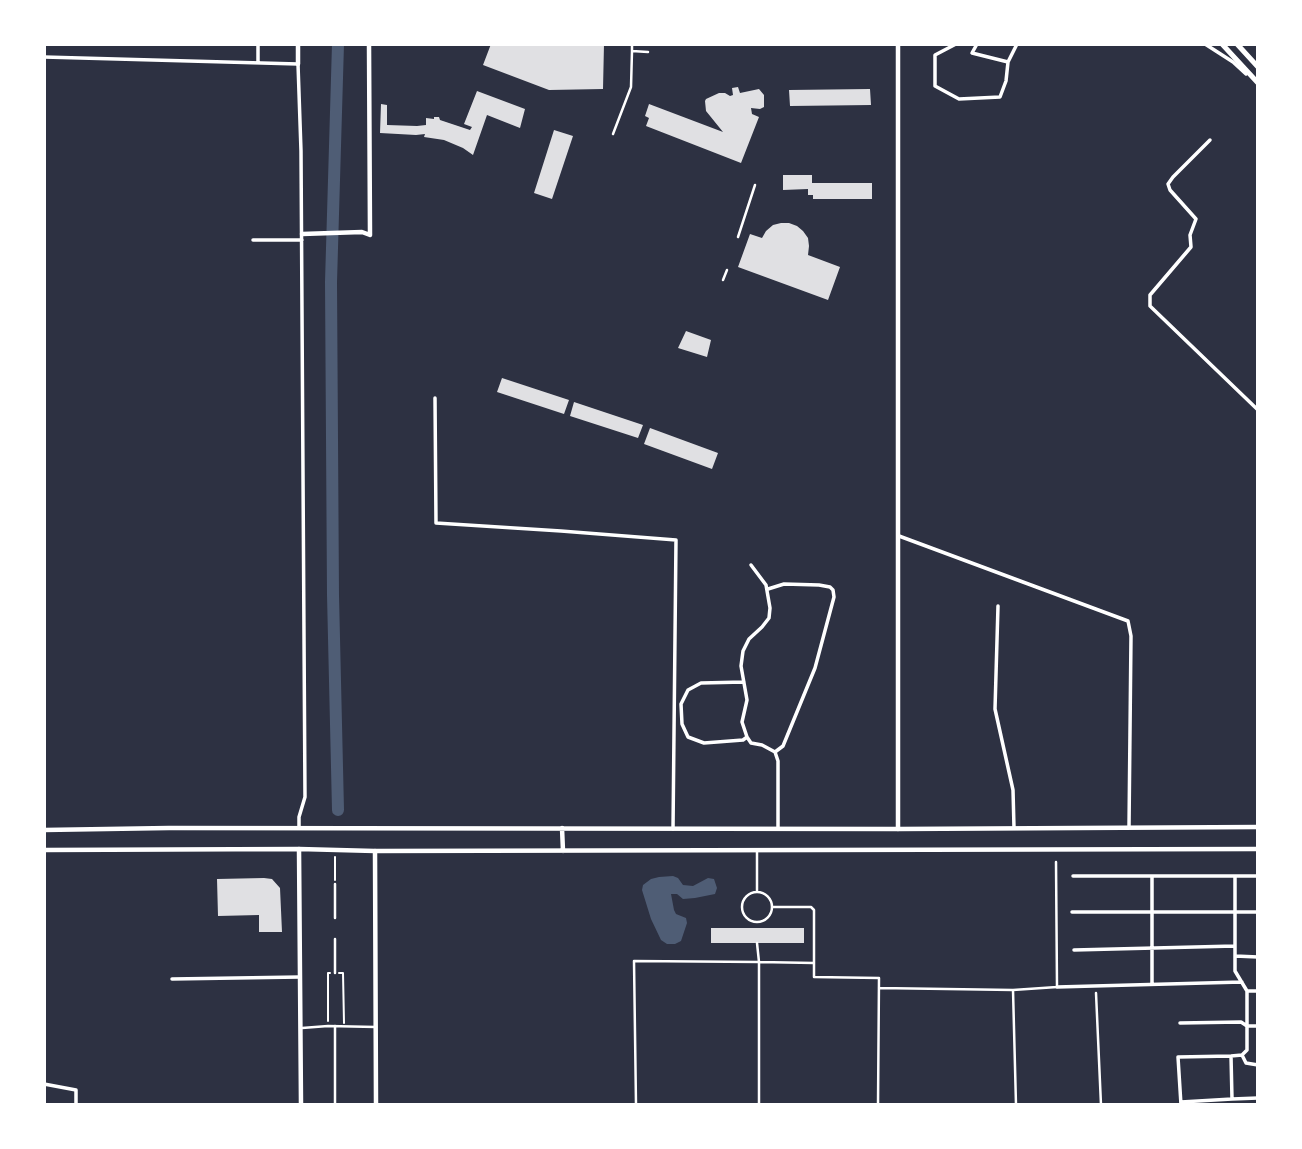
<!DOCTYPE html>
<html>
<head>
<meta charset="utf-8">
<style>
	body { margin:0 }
	#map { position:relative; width:1302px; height:1149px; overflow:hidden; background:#2d3142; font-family:Signika,sans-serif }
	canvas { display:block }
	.frame { position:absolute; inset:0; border:46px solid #fff; pointer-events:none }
</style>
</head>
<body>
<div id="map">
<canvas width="1302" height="1149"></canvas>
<div class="frame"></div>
</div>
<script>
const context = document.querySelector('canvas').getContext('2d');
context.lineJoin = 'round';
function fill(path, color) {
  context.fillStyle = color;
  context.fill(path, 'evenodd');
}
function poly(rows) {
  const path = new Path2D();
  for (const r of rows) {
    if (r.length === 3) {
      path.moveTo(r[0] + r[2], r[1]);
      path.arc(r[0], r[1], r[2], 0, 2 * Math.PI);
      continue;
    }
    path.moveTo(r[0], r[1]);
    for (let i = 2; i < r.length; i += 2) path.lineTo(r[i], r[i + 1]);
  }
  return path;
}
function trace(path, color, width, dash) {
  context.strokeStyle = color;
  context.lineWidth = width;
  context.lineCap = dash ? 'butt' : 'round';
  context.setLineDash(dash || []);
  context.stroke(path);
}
fill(poly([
	[673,876,678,878,683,885,693,886,708,878,714,879,717,888,715,894,695,898,683,899,677,894,671,894,674,910,676,914,686,918,687,923,681,941,675,944,667,944,661,940,651,919,642,890,643,885,651,879,659,877]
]), '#4f5d75');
trace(poly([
	[338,44,331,282,333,595,338,810]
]), '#4f5d75', 12);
fill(poly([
	[491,44,604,44,603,89,549,90,483,65],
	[738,87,740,93,759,89,764,95,764,107,760,109,751,108,752,114,759,117,741,163,646,126,649,118,645,116,649,104,723,132,706,111,705,101,706,99,719,93,725,93,730,96,733,95,732,88],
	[870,89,871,105,790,106,789,90],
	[477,91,525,109,520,128,487,115,473,155,463,148,444,140,424,137,425,134,416,135,380,133,381,104,387,105,387,125,417,126,426,125,426,118,434,119,434,117,439,117,440,120,470,130,472,127,464,124],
	[554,130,573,136,552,199,534,193],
	[783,175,812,175,812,183,872,183,872,199,813,199,813,195,808,195,808,189,783,190],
	[781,223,789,223,797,226,803,231,808,238,809,246,808,255,840,267,828,300,738,267,750,234,762,238,766,231,773,225],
	[686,331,711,340,707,357,678,348],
	[502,378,569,400,564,414,497,392],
	[574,402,643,425,638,438,570,416],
	[650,428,718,453,712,469,644,444],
	[264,878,272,879,280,888,282,932,259,932,259,915,218,916,217,879],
	[711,928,804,928,804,943,711,943]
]), '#e0e0e3');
trace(poly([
	[335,857,335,880],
	[339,973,343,973,344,1023],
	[328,1021,328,973,330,973]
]), '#fff', 2);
trace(poly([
	[632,51,632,44],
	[613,134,631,87,632,51,648,52],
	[738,237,755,185],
	[723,280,727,270],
	[757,892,757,850],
	[757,907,15],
	[772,907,811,907,814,910,814,977,879,978,878,1105],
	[335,918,335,884],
	[757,943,759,962,814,963],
	[335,973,335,939],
	[879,988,1013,990,1057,987,1056,862],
	[1013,990,1016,1105],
	[1096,993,1101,1105],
	[335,1026,335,1105],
	[302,1028,328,1026,376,1027],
	[636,1105,634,961,759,962,759,1105]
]), '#fff', 2.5);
trace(poly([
	[258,44,258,62],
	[956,44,935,55,935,86,959,99,1000,97,1006,81,1008,62,1017,44],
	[977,44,972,53,1008,62],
	[1205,44,1233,62,1246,74],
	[44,57,298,64,301,151,305,797,299,817,299,828],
	[1210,140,1173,177,1168,184,1170,190,1196,219,1190,235,1191,247,1150,295,1150,306,1258,410],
	[253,240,302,240],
	[435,398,436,523,561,531,676,540,673,829],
	[899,536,1128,621,1131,636,1129,827],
	[751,565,766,585,770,608,769,618,762,627,749,639,743,651,741,666,747,700,742,722,747,737,751,743,762,745,775,752,778,761,778,829],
	[768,589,784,584,819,585,830,587,833,590,834,597,815,668,783,746,775,752],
	[998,606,995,709,1013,790,1014,828],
	[744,682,701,683,688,690,681,704,682,724,688,737,704,743,743,740,747,737],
	[1073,876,1235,876],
	[1152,876,1152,984],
	[1072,912,1258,912],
	[1074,950,1235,946],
	[1235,956,1258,957],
	[172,979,300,977],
	[1057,987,1242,982],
	[1247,991,1258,991],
	[1180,1023,1241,1022,1247,1026,1258,1026],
	[1242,1055,1246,1063,1258,1065],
	[1231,1056,1232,1099,1258,1098],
	[44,1084,76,1090,76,1105],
	[1181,1102,1232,1099],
	[1181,1105,1178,1057,1231,1056,1242,1055,1247,1050,1247,991,1235,971,1235,876,1258,876]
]), '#fff', 3.5);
trace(poly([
	[298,44,298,64],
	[898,44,898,829],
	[302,234,362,232,370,235,369,44],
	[299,849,301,1105],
	[375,851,376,1105]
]), '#fff', 4.5);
trace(poly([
	[562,828,563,851],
	[44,830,169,828,898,829,1258,827],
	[44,850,299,849,375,851,1258,849]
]), '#fff', 4.5);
trace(poly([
	[1222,44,1258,83],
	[1237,44,1258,67]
]), '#fff', 5);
</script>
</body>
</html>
